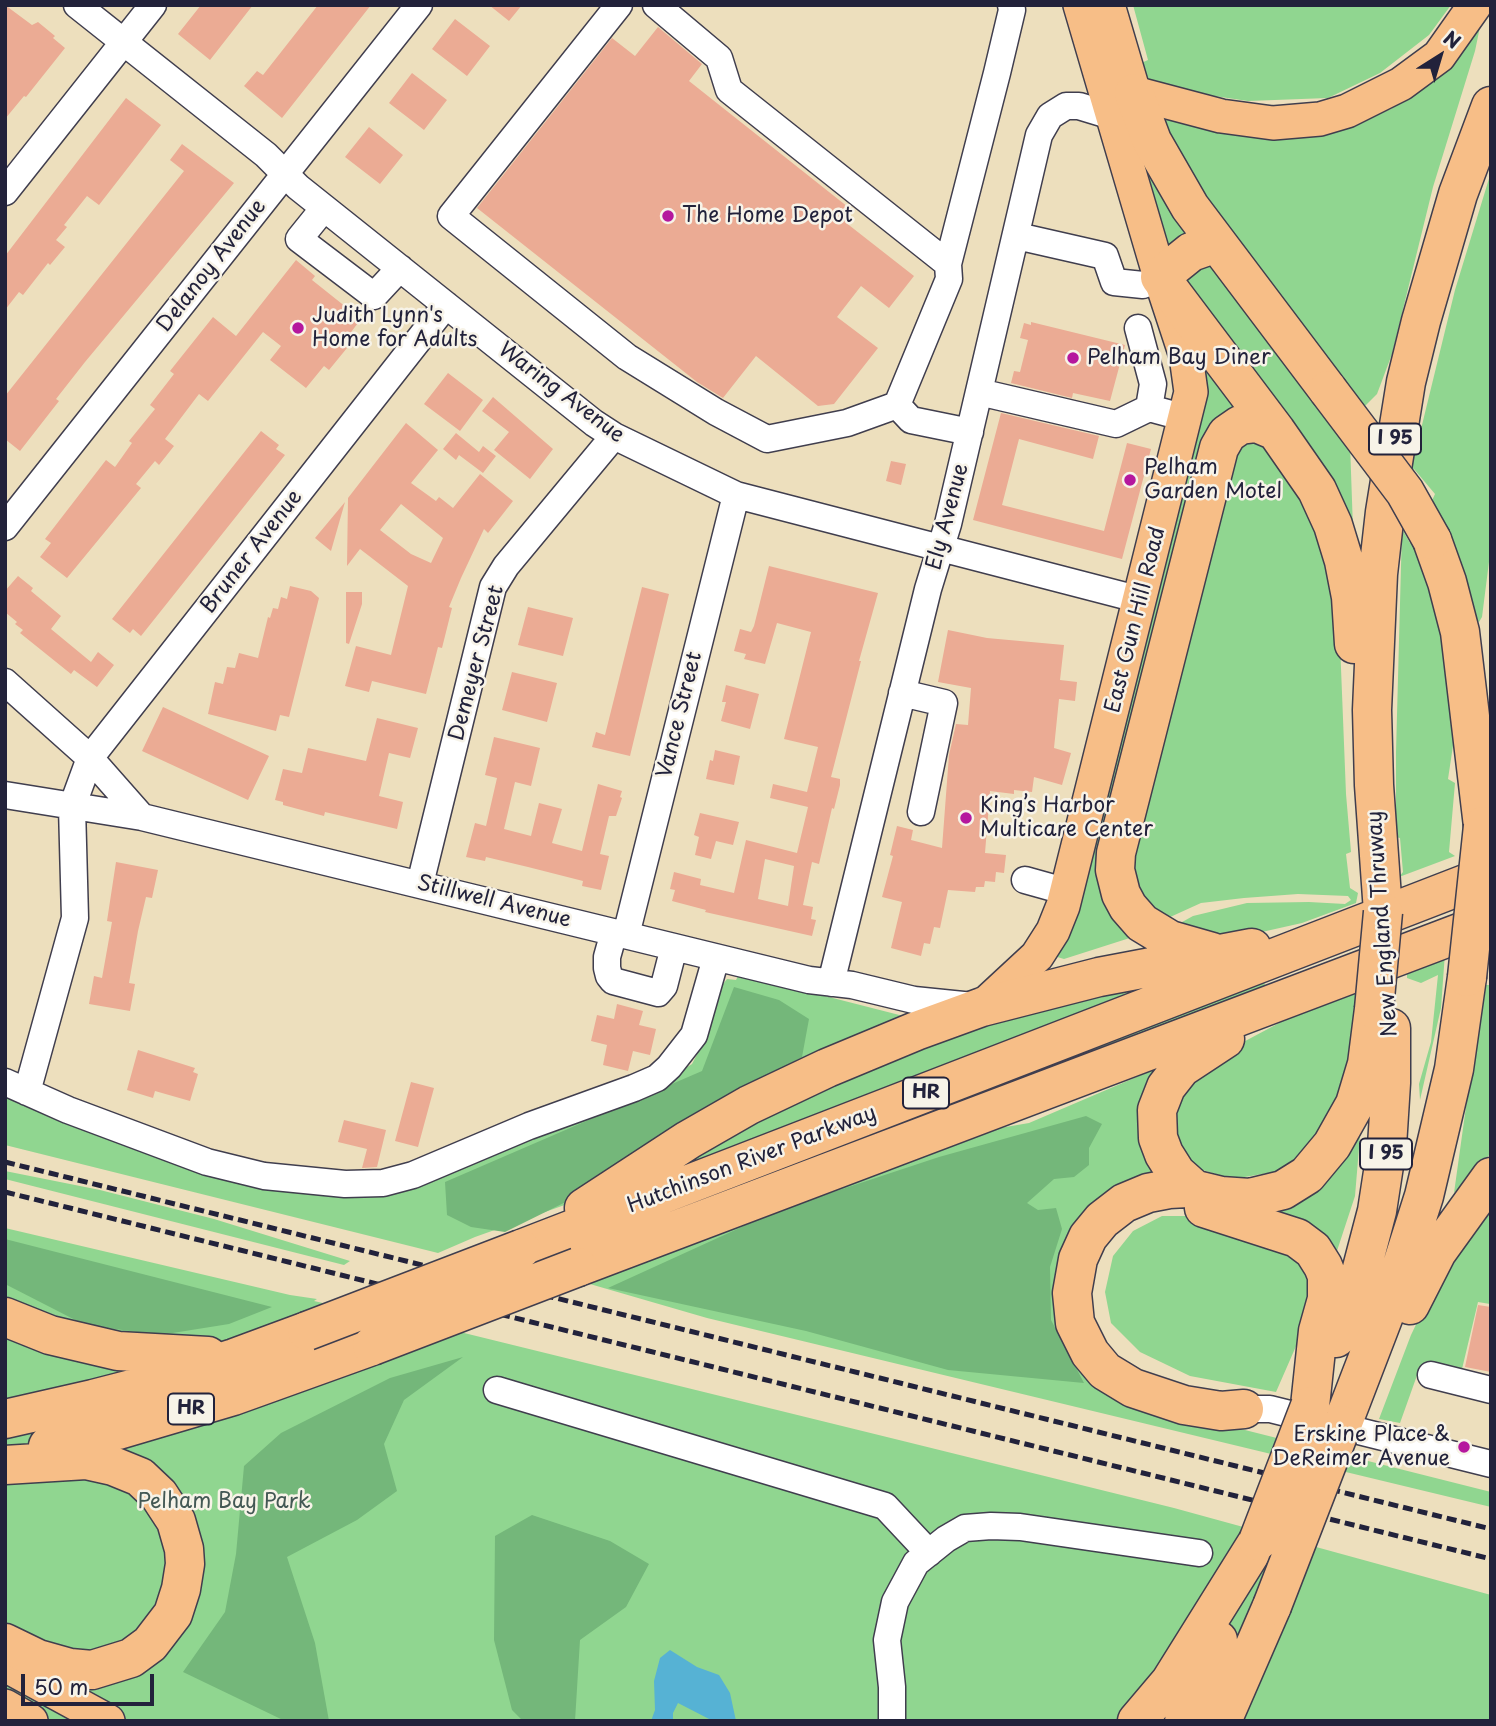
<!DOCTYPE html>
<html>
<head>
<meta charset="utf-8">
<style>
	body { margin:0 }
	#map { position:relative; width:1496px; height:1726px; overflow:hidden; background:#eddfbd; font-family:"Playpen Sans",sans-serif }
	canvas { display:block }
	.frame { position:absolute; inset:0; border:7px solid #22223b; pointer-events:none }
	.north { position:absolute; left:1405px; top:21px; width:70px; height:70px; -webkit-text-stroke:5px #f7f3e8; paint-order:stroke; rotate:37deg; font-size:19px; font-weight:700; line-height:28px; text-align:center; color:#22223b }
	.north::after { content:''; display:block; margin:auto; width:24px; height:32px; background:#22223b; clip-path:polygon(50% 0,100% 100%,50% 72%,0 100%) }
	.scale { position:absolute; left:21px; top:1674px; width:133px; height:32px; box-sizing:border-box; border:4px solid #22223b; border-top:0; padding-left:9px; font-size:21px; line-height:24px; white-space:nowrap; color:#22223b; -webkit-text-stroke:5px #f7f3e8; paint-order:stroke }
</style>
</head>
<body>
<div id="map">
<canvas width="1496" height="1726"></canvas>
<div class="frame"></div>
<div class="north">N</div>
<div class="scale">50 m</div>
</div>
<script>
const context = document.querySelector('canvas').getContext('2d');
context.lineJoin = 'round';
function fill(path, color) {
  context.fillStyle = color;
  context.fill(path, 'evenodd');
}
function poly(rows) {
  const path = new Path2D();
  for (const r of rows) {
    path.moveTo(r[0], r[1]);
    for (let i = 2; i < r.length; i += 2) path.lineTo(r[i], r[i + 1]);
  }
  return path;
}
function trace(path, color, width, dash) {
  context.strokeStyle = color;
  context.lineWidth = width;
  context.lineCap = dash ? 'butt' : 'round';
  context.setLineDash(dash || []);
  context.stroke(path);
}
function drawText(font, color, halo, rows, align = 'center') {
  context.font = font + ' "Playpen Sans",sans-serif';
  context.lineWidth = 5;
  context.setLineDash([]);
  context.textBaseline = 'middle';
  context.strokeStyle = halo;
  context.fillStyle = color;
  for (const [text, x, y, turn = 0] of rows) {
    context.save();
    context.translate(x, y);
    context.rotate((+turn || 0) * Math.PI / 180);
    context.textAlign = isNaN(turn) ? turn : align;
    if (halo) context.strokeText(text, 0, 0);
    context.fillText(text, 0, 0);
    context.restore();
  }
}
fill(poly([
	[1133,5,1451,5,1429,35,1380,73,1328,98,1248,101,1167,89,1149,79,1139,64,1148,60],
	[1481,22,1475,51,1433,187,1392,354,1377,394,1360,411,1217,224,1162,124,1164,114,1333,132,1391,109,1441,73],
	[1136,141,1189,230,1167,254],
	[1491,172,1491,546,1482,617,1479,622,1472,618,1430,505,1435,494,1414,469,1411,470,1455,290],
	[1204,264,1216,270,1350,443,1353,529,1188,291,1186,279],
	[1202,357,1240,406,1105,839,1136,936,1064,959,1054,956],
	[1260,436,1322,527,1340,643,1346,794,1351,852,1346,854,1350,888,1358,893,1356,903,1302,923,1235,938,1173,927,1193,916,1247,903,1309,902,1345,904,1351,900,1348,896,1298,894,1244,898,1201,903,1168,918,1140,901,1128,866,1235,442],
	[1402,529,1410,543,1414,537,1441,610,1457,719,1448,779,1455,783,1449,852,1455,856,1399,877,1403,872,1400,838,1396,837,1396,752],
	[1445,953,1441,1008,1420,1100,1419,1084,1431,1042,1438,975,1421,983,1407,978,1407,971],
	[739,974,915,1019,587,1197,475,1237,438,1253,5,1145,5,1093,177,1160,388,1189,660,1084,692,1064,705,1039,720,988,727,979,736,980],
	[1260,974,1266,987,1051,1068,1048,1057],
	[1156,976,1122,996,718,1154,626,1186,829,1072],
	[1366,982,1347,1093,1305,1156,1274,1172,1233,1179,1199,1169,1172,1140,1179,1086,1202,1064,1328,997],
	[1483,985,1491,985,1491,1153,1454,1193],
	[1160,1067,1160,1171,1127,1180,1102,1197,1060,1263,1118,1391,1241,1429,1491,1492,1491,1507,707,1318,583,1282,959,1135,1029,1123],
	[1352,1132,1360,1136,1355,1196,1334,1260,1232,1206],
	[5,1171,100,1190,214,1219,350,1261,344,1265,5,1179],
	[1491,1194,1491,1302,1490,1304,1478,1302,1462,1369,1420,1367,1400,1423,1379,1419,1411,1335,1447,1260],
	[1162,1216,1194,1216,1290,1247,1311,1266,1307,1321,1276,1392,1190,1376,1140,1352,1111,1323,1105,1292,1113,1256,1133,1231],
	[5,1228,290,1295,317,1299,314,1301,450,1333,456,1331,899,1440,1174,1508,1491,1595,1491,1721,5,1721]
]), '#90d690');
fill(poly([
	[734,987,779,1000,809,1019,802,1057,678,1125,594,1188,505,1232,471,1227,447,1215,445,1182,702,1071],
	[1086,1116,1102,1124,1089,1148,1089,1165,1074,1177,1054,1179,1027,1203,1038,1210,1056,1208,1062,1229,1050,1267,1051,1320,1084,1383,948,1370,806,1331,608,1288,779,1210,939,1157],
	[5,1239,272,1307,229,1324,160,1335,85,1325,5,1284],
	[463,1357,404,1400,384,1444,397,1491,357,1520,287,1557,315,1643,329,1721,285,1721,183,1672,225,1612,236,1554,244,1466,281,1433,390,1378],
	[532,1515,610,1541,649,1564,626,1607,580,1640,575,1721,523,1721,512,1710,494,1640,495,1536]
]), '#74b77a');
fill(poly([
	[670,1650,697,1667,719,1675,730,1693,736,1721,713,1721,678,1703,673,1713,673,1721,651,1721,655,1710,654,1681,660,1658]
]), '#56b2d4');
fill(poly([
	[5,5,32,25,38,22,55,36,53,38,65,48,26,97,24,96,5,119],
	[201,5,253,5,210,60,178,34],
	[318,5,371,5,282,118,244,86,257,71,263,75],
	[489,5,522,5,509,21],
	[455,19,490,46,467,76,432,49],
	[658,27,702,64,689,81,853,211,845,222,914,276,889,308,861,286,837,317,878,348,834,404,818,406,756,356,723,398,697,382,477,208,612,38,635,56],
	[412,73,447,100,424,130,389,103],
	[126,98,161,125,99,205,87,196,64,225,67,227,56,240,65,247,50,265,48,263,23,295,19,292,5,310,5,256],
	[369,127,403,155,380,184,345,157],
	[182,144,234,183,85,362,56,399,59,401,20,451,5,439,5,396,184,171,170,160],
	[296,260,315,276,312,280,361,319,342,344,347,348,329,370,324,366,306,388,270,360,281,346,263,332,208,401,199,394,165,439,174,446,159,465,155,461,136,484,141,488,67,578,40,557,51,543,45,539,106,460,115,467,132,443,129,441,155,409,150,405,174,374,170,371,213,317,236,336],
	[1031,322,1125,345,1110,401,1073,393,1072,398,1011,383,1014,371,1020,372,1028,340,1020,338,1024,323,1031,325],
	[448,373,483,400,460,431,424,404],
	[493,397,553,449,530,479,494,450,509,432,482,411],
	[1001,413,1099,436,1093,459,1019,439,1002,505,1104,531,1127,443,1151,449,1122,559,973,520],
	[406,423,438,450,411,483,436,501,439,497,453,508,480,474,513,501,488,533,484,529,461,578,449,607,452,608,442,648,438,647,426,694,372,681,369,692,345,686,356,646,391,655,408,586,360,549,347,566,348,498],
	[401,504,443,538,431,563,411,554,380,530],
	[261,431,279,445,276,449,285,455,141,636,133,629,130,633,112,619],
	[456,433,479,452,483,446,496,456,483,473,459,455,456,460,443,449],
	[891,461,906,464,901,485,886,481],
	[345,502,331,551,315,538],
	[769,566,878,593,859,661,861,661,831,777,840,779,840,785,834,809,832,808,819,864,812,862,803,905,813,907,811,919,816,920,812,936,705,912,706,910,672,901,675,890,670,889,674,872,701,879,700,885,734,893,746,840,797,853,808,807,770,798,773,784,807,792,818,747,784,739,811,632,777,623,765,664,744,659,746,654,734,651,740,629,751,632,754,626],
	[765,859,794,866,788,906,758,899],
	[18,576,33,588,31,591,61,616,51,629,91,662,98,652,114,665,97,687,74,670,71,674,20,633,23,630,15,624,17,622,5,612,5,591],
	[290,586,311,591,319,598,289,717,280,715,276,731,208,714,215,682,223,684,227,667,235,668,239,653,258,658,268,617,270,618,273,608,278,609,281,597,287,599],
	[642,587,669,594,630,756,592,747,596,732,605,735],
	[346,592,362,592,362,604,349,644,346,643],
	[528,607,573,618,563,656,518,645],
	[948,630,987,638,1064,645,1060,680,1077,682,1075,701,1059,699,1054,748,1071,753,1062,785,1034,777,1032,792,1014,790,1014,794,990,791,985,853,1006,855,1004,873,996,872,995,882,985,881,984,887,976,887,975,892,948,890,940,928,934,927,930,944,924,943,921,956,891,948,902,902,882,897,893,856,890,855,897,826,913,830,911,840,942,848,949,755,956,724,968,725,971,688,938,682],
	[512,672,557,683,547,722,502,710],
	[726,685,759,694,750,729,721,721,726,702,722,702],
	[163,707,269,756,248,800,142,751],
	[377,718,418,728,410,758,389,753,379,796,403,802,397,829,325,812,324,816,283,805,283,802,275,800,283,769,302,773,308,748,366,761],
	[494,737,540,748,531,786,515,782,504,829,531,836,539,803,562,809,552,843,582,851,598,784,622,791,620,797,622,798,616,816,609,816,600,854,609,856,601,890,582,886,583,881,528,867,486,857,485,861,466,857,475,823,486,826,497,778,485,775],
	[715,750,740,756,734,785,706,779,710,760,713,761],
	[700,813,739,822,733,845,716,841,711,859,695,855,699,837,694,835],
	[116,862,158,870,152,898,146,897,138,931,129,983,135,984,130,1011,89,1004,94,976,102,978,112,922,107,921],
	[617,1004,643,1011,639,1025,656,1029,650,1055,633,1051,628,1071,603,1065,607,1045,591,1041,597,1015,614,1019],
	[138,1050,195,1068,193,1072,198,1074,190,1101,155,1091,153,1098,127,1090],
	[411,1082,434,1088,418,1147,395,1141],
	[344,1120,386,1130,377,1167,362,1168,367,1149,338,1142],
	[1478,1305,1491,1307,1491,1372,1465,1367]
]), '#ebab94');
const minor = poly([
	[77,5,266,155,298,187,594,423,614,436,736,495,1141,600],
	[619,5,451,216,627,357,716,412,767,439,847,423,897,405,949,279,948,264,997,73,1012,10,1011,5],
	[656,5,719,58,729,90,948,264],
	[5,192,153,5],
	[324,208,299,239,374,296,400,268],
	[1017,236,1105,256,1114,282,1143,285,1160,277],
	[1138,328,1153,384,1149,408,1186,418],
	[979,392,1116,424,1149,408],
	[897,405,911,420,970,432],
	[5,527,419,5],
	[5,682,90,758,142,817],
	[902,693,944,703,921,812],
	[5,795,142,817,809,980,852,985,914,1000,973,1006],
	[1025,880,1068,892],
	[420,884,493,587,506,566,614,436],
	[614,932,607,957,607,968,609,976,613,981,658,993,664,986,674,947],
	[626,935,736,495],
	[831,983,928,589,948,524,1039,135,1050,116,1066,106,1079,106,1112,116],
	[5,1082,68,1110,207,1162,264,1176,345,1184,383,1183,413,1175,529,1126,634,1088,657,1078,669,1067,694,1035,716,958],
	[27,1092,75,918,72,807,90,758,446,305],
	[1431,1375,1491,1390],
	[497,1390,885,1506,929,1553],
	[1244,1409,1270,1409,1491,1464],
	[892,1721,892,1687,887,1640,895,1602,916,1563,946,1539,965,1528,991,1526,1020,1527,1199,1553]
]);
const major = poly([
	[1108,5,1134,93,1221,116,1273,123,1320,119,1347,111,1401,84,1439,56,1475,5],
	[982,1007,1037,956,1053,931,1063,906,1191,392,1186,356,1160,277,1080,5],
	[5,1665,108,1721],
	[5,1706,31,1721]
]);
const highway = poly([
	[1134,93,1152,141,1190,207,1328,390],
	[1219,247,1208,246,1191,252,1160,277,1276,431,1317,490,1333,525,1344,561,1351,597,1354,644],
	[1432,540,1447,582,1460,632,1483,826],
	[1383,912,1374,785,1372,710,1378,574,1385,512,1406,382,1421,321,1458,194,1491,106],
	[1212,952,1170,940,1142,923,1128,907,1121,894,1115,870,1116,853,1219,448,1227,434,1240,425,1257,423,1276,431],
	[1194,1189,1176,1173,1164,1154,1158,1138,1157,1110,1166,1087,1181,1068,1225,1039],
	[584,1208,688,1140,749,1105,827,1068,916,1031,982,1007,1099,977,1252,948],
	[1204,1208,1297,1238,1313,1250,1323,1266,1327,1276,1327,1299,1318,1331,1310,1406],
	[521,1249,1491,874],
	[578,1267,1491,921],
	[1410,1305,1437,1252,1491,1177],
	[5,1317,50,1335,118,1351,208,1356],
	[1336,1338,1361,1272,1377,1211,1387,1146,1391,1083,1391,1028],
	[1244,1409,1221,1411,1184,1405,1133,1388,1105,1371,1090,1353,1075,1323,1072,1293,1078,1259,1088,1237,1102,1220,1124,1203,1148,1193,1169,1189,1188,1188,1221,1196,1250,1198,1283,1190,1307,1175,1332,1145,1355,1104,1367,1064,1374,1009],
	[5,1419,93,1399,159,1382,234,1358,307,1331],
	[1342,1425,1395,1287,1424,1196,1454,1069,1467,977],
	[48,1446,118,1430,233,1396,372,1346],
	[5,1465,86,1460,113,1466,140,1477,159,1495,176,1521,184,1549,185,1564,181,1589,173,1614,150,1644,131,1658,92,1670,70,1668,38,1659,5,1643],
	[1137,1721,1170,1682,1258,1541],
	[1184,1721,1218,1640],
	[1222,1721,1272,1606]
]);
trace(minor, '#403e4e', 29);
trace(major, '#403e4e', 36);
trace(highway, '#403e4e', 41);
trace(minor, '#fff', 26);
trace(major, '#f7be87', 33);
trace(highway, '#f7be87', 38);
trace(poly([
	[5,1162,1491,1529],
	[5,1192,1491,1559]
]), '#22223b', 5, [10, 5]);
const highwayBridge = poly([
	[1328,390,1405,492,1432,540],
	[1467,977,1483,826],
	[1374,1009,1383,912],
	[307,1331,521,1249],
	[372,1346,578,1267],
	[1258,1541,1310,1406],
	[1272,1606,1342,1425]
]);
trace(highwayBridge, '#403e4e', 41, []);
trace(highwayBridge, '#f7be87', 38);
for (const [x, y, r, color] of [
	[668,216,7,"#b5179e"],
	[298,328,7,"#b5179e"],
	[1073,358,7,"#b5179e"],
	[1130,480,7,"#b5179e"],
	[966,818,7,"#b5179e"],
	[1464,1447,7,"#b5179e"]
]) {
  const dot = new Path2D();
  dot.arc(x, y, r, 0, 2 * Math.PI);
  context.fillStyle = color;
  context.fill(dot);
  trace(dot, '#f7f3e8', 2.5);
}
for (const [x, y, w] of [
	[1395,439,52],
	[926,1093,46],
	[1386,1154,52],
	[191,1409,46]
]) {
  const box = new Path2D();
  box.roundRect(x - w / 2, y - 15.5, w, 31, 5);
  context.fillStyle = '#f7f3e8';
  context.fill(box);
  trace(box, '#22223b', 2);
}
drawText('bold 19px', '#22223b', null, [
	["I 95",1395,439],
	["HR",926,1093],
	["I 95",1386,1154],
	["HR",191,1409]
]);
drawText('21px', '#22223b', '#f7f3e8', [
	["The Home Depot",682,216],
	["Judith Lynn's",312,316],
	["Home for Adults",312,340],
	["Pelham Bay Diner",1087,358],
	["Pelham",1144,468],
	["Garden Motel",1144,492],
	["King’s Harbor",980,806],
	["Multicare Center",980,830],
	["Erskine Place &",1450,1435,"right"],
	["DeReimer Avenue",1450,1459,"right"]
], 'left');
drawText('21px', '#22223b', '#f7f3e8', [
	["Delanoy Avenue",212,266,-52],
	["Waring Avenue",561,393,37],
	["Ely Avenue",948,517,-75],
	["Bruner Avenue",252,552,-52],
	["East Gun Hill Road",1136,620,-76],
	["Demeyer Street",477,663,-75],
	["Vance Street",680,715,-76],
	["Stillwell Avenue",494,902,14],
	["New England Thruway",1383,924,-94],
	["Hutchinson River Parkway",752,1160,-21]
]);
drawText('21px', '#435854', '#f7f3e8', [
	["Pelham Bay Park",224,1502]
]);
</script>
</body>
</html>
